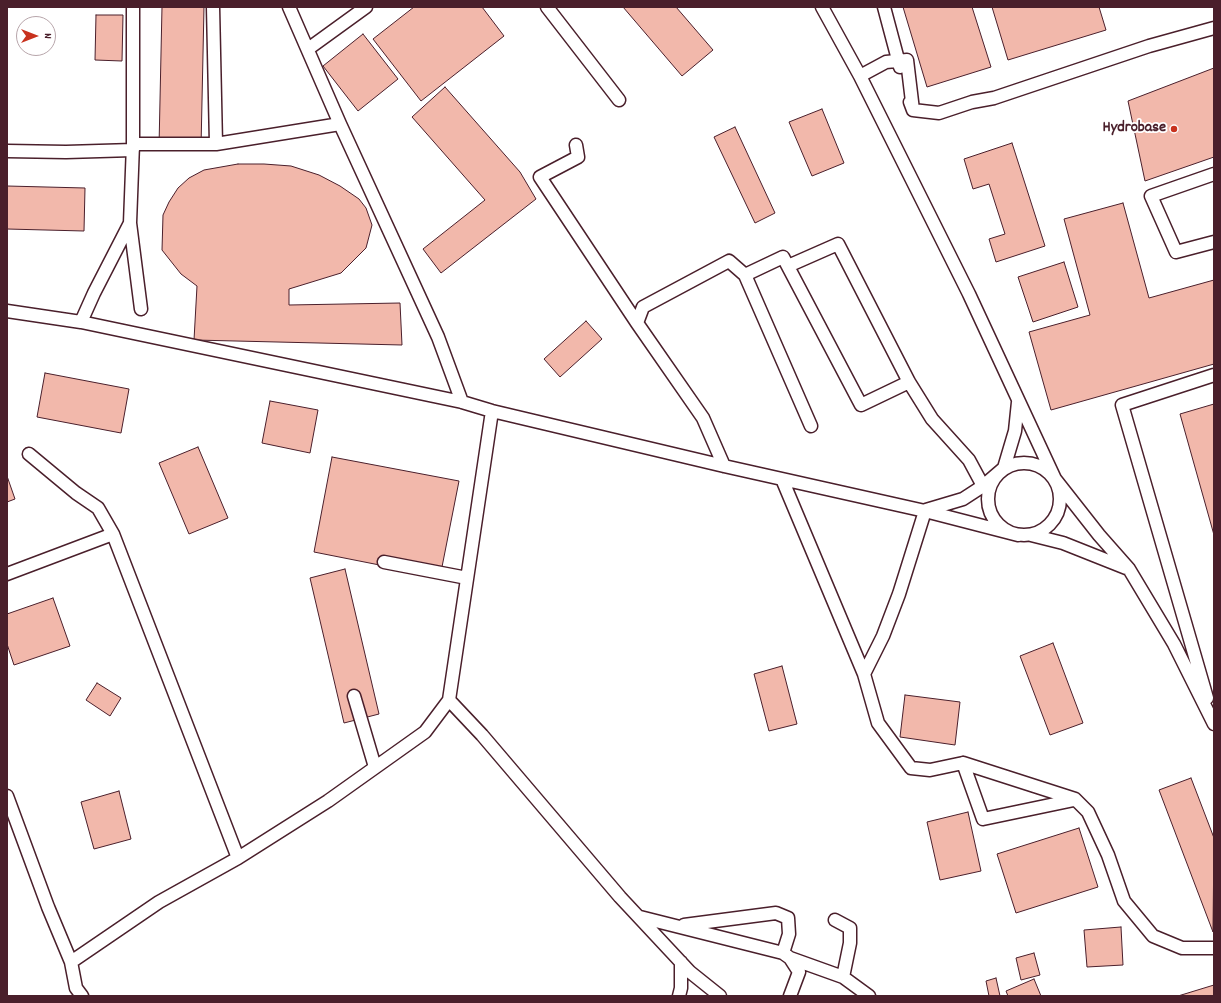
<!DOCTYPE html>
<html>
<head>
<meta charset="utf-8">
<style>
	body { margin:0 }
	#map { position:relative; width:1221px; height:1003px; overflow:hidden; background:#fff; font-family:Dekko,sans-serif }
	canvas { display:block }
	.frame { position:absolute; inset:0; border:8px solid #4a1f2b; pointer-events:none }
	.north { position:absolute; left:16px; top:16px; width:40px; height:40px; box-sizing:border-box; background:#fff; border:1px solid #b7a5aa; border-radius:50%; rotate:90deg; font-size:11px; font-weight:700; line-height:16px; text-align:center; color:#4a1f2b }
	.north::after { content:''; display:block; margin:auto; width:14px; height:18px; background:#c8321e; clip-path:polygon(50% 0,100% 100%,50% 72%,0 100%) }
</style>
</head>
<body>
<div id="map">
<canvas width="1221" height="1003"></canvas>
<div class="frame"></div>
<div class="north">N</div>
</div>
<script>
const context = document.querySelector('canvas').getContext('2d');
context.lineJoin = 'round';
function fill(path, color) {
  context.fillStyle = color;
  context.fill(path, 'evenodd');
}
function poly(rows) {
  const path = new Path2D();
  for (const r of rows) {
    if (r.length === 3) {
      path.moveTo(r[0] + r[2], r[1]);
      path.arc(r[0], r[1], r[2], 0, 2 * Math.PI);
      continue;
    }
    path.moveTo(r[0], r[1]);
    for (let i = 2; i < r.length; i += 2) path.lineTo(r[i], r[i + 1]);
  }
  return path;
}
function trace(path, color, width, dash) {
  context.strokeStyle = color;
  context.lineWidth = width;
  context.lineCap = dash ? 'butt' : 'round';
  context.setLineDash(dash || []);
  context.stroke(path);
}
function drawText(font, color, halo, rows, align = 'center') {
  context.font = font + ' Dekko,sans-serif';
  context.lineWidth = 3.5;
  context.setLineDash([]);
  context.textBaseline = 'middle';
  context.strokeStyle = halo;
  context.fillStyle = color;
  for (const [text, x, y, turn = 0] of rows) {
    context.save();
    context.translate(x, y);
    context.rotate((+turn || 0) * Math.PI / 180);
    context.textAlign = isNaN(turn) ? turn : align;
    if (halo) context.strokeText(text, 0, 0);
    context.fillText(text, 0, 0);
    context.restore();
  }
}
const building = poly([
	[162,7,204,7,201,148,159,147,162,7],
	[414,7,482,7,504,36,421,101,373,39,414,7],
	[623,7,676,7,713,50,682,76,623,7],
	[903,7,972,7,991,67,927,87,903,7],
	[992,7,1099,7,1106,30,1008,60,992,7],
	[96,15,123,15,122,61,95,60,96,15],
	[363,34,398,79,358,111,323,66,363,34],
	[1214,68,1214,157,1145,181,1128,101,1214,68],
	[445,87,520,172,536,199,441,273,423,249,485,200,412,117,445,87],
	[822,109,844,163,812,176,789,122,822,109],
	[735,127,775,213,755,223,714,137,735,127],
	[1012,143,1045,246,996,262,989,239,1005,234,989,184,973,189,964,159,1012,143],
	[238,164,264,164,291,166,319,175,340,186,359,199,366,208,372,225,366,248,341,273,289,289,289,305,400,303,402,345,194,340,197,286,181,274,162,250,163,215,169,202,178,188,189,178,204,170,238,164],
	[7,186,85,188,84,231,7,229,7,186],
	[1123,203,1149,298,1214,280,1214,364,1051,410,1029,332,1090,315,1064,219,1123,203],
	[1064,262,1078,307,1033,322,1018,277,1064,262],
	[586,321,602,339,560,377,544,359,586,321],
	[45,373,129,389,121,433,37,417,45,373],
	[270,401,318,410,310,453,262,443,270,401],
	[1214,404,1214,535,1180,414,1214,404],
	[198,447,228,518,189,534,159,463,198,447],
	[332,457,459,481,440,577,314,552,332,457],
	[7,476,15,499,7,502,7,476],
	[345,569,379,714,344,723,310,578,345,569],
	[53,598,70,646,14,665,7,644,7,614,53,598],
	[1053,643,1083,723,1050,735,1020,656,1053,643],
	[782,666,797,724,769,731,754,674,782,666],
	[97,683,121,698,110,716,86,700,97,683],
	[905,695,960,702,955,745,900,737,905,695],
	[1191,778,1214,838,1213,932,1159,790,1191,778],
	[119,791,131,839,94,849,81,802,119,791],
	[968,812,981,871,940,880,927,822,968,812],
	[1079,828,1098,887,1016,913,997,854,1079,828],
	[1121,927,1123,965,1087,967,1084,930,1121,927],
	[1034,953,1040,975,1021,980,1016,958,1034,953],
	[996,978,1000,996,989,996,986,981,996,978],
	[1034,979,1041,996,1008,996,1006,991,1034,979],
	[1214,985,1214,996,1178,996,1214,985]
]);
fill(building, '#f2b8ab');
trace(building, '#4a1f2b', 1);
const service = poly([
	[213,7,216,144],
	[289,7,340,124,438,337,462,402],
	[547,7,619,100],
	[822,7,860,76],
	[884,7,900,67],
	[308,49,366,7],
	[910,102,913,110,939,113,972,102,994,98,1149,46,1214,28],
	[913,110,907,60,886,62,860,76,969,294,1055,479,1099,535,1129,569,1174,644,1214,724],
	[133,144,216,144,340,124],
	[576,145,578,157,540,177,637,323,703,418,724,466],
	[7,151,66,152,133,150],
	[1214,174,1151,196,1176,252,1214,242],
	[130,223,141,309],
	[788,266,838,244,909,382,932,419,969,460,983,486],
	[7,311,81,322,462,402,492,411,724,466,925,511,1018,535],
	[81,322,94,293,130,223,133,144,133,7],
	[637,323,643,307,729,261,745,275],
	[811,426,745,275,783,257,861,405,909,382],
	[29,454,76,493,98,508,113,534,238,858],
	[1024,499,36],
	[782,479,864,674,878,723,911,768,930,770,963,763,1075,799,1088,812,1108,855,1124,901,1153,936,1182,948,1214,948],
	[926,510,963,499,983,486,1004,468,1015,431,1018,402],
	[1031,535,1063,543,1126,568],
	[384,562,467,578],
	[7,574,113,534],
	[864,674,883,636,899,594,925,511],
	[354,696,375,767],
	[1207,698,1122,405,1214,375],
	[449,700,482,735,620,897,690,972,720,996],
	[963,763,983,819,1074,800],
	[7,796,48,907,71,962,76,988,82,996],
	[640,917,783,953,790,958,843,977,869,996],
	[835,920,850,928,850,943,843,977],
	[684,925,776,913,788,918,789,934,783,953],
	[71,962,159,902,238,858,328,801,425,732,449,700,492,411],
	[679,996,681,988,681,962],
	[790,996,799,972,790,958]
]);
trace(service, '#4a1f2b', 15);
trace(service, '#fff', 12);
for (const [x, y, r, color] of [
	[1174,129,4,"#c8321e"]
]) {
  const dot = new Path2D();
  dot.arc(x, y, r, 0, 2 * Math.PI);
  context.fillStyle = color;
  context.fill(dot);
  trace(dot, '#fff', 1.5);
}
drawText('bold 16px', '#4a1f2b', '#fff', [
	["Hydrobase",1166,129]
], 'right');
</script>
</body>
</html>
